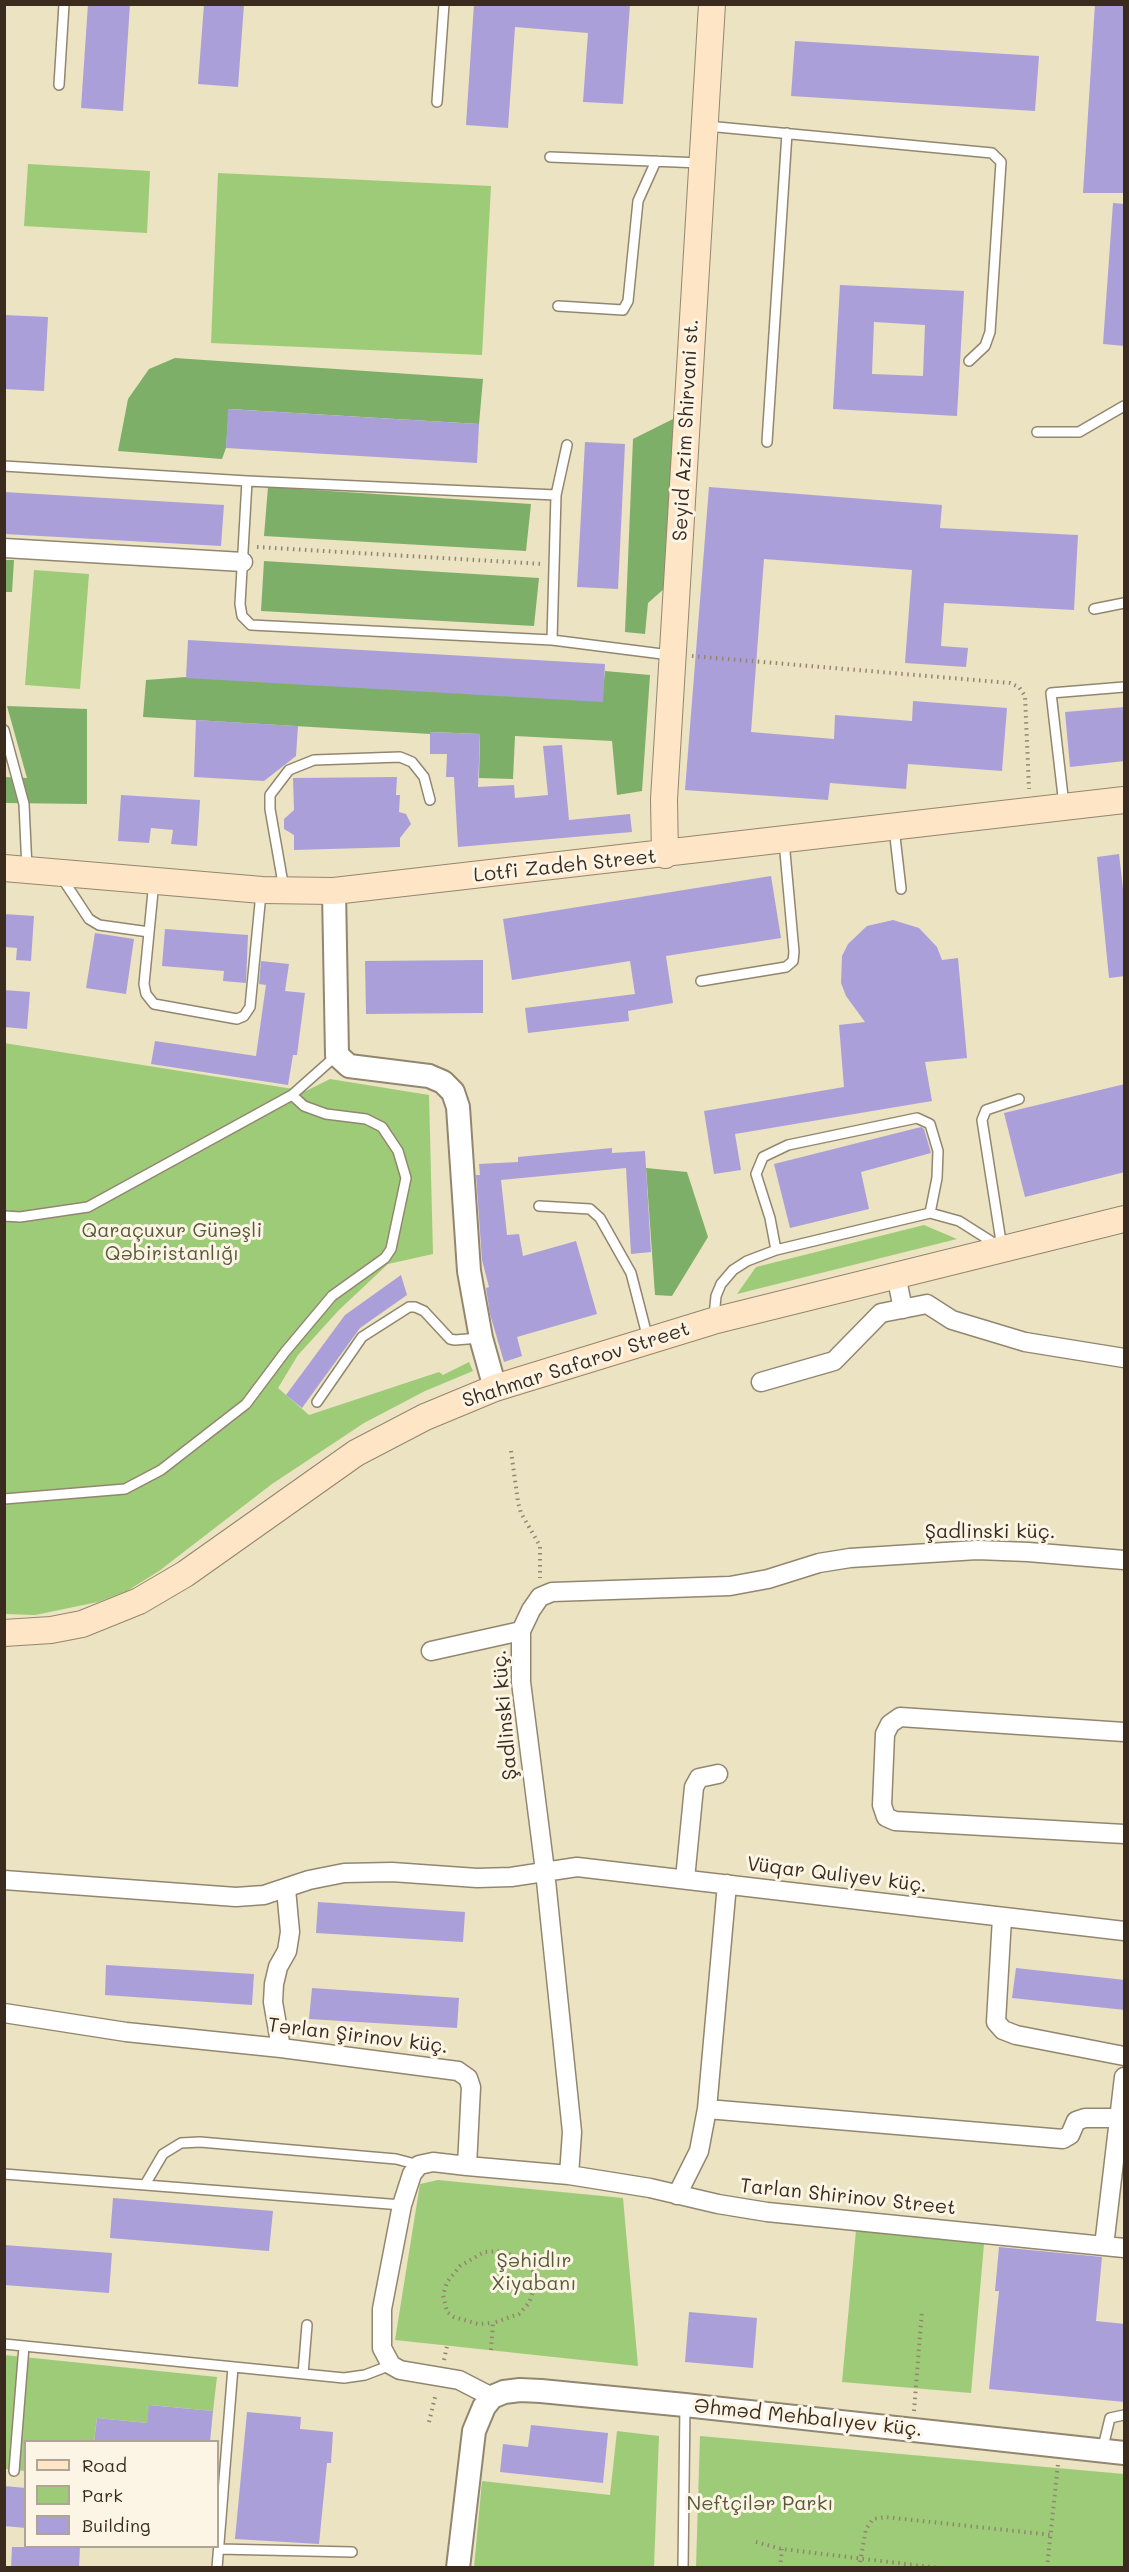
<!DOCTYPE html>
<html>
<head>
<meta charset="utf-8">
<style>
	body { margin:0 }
	#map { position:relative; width:1129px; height:2572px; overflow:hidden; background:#ebe3c1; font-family:Mali,sans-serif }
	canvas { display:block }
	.frame { position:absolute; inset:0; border:6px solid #3b2a1e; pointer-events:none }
	.legend { position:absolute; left:24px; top:2440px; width:195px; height:108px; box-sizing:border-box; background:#fcf5e5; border:2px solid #afa495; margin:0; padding:8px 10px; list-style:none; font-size:18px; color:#3b2a1e }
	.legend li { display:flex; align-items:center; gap:12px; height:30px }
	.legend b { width:30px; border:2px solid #afa495 }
</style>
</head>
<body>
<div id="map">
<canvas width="1129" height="2572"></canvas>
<div class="frame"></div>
<ul class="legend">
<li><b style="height:8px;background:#fde5c5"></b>Road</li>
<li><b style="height:16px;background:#9ecb78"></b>Park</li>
<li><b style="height:16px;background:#ab9fda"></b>Building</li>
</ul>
</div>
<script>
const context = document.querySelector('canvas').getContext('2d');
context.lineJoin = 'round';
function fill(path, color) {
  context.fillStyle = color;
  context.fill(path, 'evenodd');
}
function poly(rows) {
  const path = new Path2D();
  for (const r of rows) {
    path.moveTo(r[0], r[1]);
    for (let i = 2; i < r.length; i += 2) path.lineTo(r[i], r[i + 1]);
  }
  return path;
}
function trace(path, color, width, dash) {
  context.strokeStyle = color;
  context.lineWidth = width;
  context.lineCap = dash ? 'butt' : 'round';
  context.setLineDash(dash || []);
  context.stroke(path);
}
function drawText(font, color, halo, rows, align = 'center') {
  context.font = font + ' Mali,sans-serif';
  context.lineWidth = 6;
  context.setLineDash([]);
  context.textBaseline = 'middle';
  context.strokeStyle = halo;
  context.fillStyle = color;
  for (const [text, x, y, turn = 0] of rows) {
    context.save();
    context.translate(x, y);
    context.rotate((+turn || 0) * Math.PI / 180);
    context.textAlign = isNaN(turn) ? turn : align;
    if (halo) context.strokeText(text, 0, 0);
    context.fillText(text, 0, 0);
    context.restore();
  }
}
fill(poly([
	[28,164,150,171,147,233,24,226],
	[218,173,491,186,482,355,211,343],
	[34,570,89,574,80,689,25,685],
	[4,1043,306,1091,330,1079,429,1095,433,1254,388,1264,339,1310,298,1355,278,1388,309,1415,439,1372,443,1375,469,1362,473,1371,425,1391,364,1423,272,1484,159,1571,127,1591,98,1602,35,1615,5,1614],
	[924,1225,957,1239,737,1294,756,1267],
	[438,2180,623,2198,638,2366,395,2340,420,2184],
	[856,2230,984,2244,971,2393,842,2382],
	[4,2355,217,2377,213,2411,150,2405,147,2423,97,2418,94,2441,26,2442,25,2471,5,2469],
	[617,2431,659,2436,654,2567,474,2567,482,2481,610,2495],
	[700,2436,1124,2474,1124,2567,696,2567]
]), '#9ecb78');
fill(poly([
	[175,358,483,379,479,424,229,409,226,448,222,459,118,451,128,399,149,369],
	[675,418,665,588,648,603,645,634,625,632,633,439],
	[268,487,531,504,526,551,264,536],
	[4,560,14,560,12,592,5,592],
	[264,561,539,578,534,626,261,611],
	[605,671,650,675,642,791,617,795,612,741,515,736,513,779,479,778,480,734,431,732,430,734,143,717,146,680,186,677,602,701],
	[7,706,87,709,87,804,5,803,4,777,27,778],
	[646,1168,687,1172,708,1237,672,1296,655,1295]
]), '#7eaf68');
fill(poly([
	[88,4,130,4,123,111,81,108],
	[204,4,244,4,238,87,198,84],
	[474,4,630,4,623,104,583,102,588,33,515,27,508,128,466,125],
	[1095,4,1125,4,1125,193,1083,193],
	[795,41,1039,56,1035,111,791,96],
	[1113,203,1125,204,1125,346,1103,344],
	[840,285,964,291,957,416,833,409],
	[874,322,925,325,923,376,872,374],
	[4,315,48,317,44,391,4,389],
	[228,409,479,424,477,463,226,448],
	[585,442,625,444,618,589,577,587],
	[709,487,942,505,940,528,1078,535,1074,610,944,603,941,646,968,648,966,667,905,663,912,570,764,559,751,732,834,739,835,715,912,721,913,701,1007,708,1002,771,908,764,906,789,830,783,828,800,685,790],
	[4,492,224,505,221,546,4,534],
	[188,640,605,664,603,702,186,678],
	[1125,707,1125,761,1070,767,1065,712],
	[196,720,298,726,296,756,264,781,194,777],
	[430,732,480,734,478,787,514,785,515,798,548,795,543,746,562,745,569,820,630,814,632,832,458,847,454,777,446,777,447,754,430,754],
	[397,777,396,795,400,795,399,812,406,814,411,824,400,838,400,847,294,850,294,835,284,829,284,819,294,810,293,778],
	[121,795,200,800,197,846,171,844,173,830,151,828,149,843,118,841],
	[1119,854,1125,906,1125,976,1109,978,1097,857],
	[771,876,781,938,666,956,673,1003,628,1011,629,1021,528,1033,525,1008,635,994,630,961,512,980,503,919],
	[4,914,34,916,31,961,16,960,17,948,4,947],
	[893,920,919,928,937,947,942,960,958,958,967,1058,925,1062,932,1101,735,1134,741,1170,714,1174,704,1111,844,1087,839,1025,865,1022,846,996,841,983,842,956,848,944,867,926],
	[165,929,248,935,246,983,223,981,224,971,162,966],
	[95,933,134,939,126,994,86,988],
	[483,960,483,1013,366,1014,365,961],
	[261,961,289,964,285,991,305,993,297,1055,293,1055,288,1085,151,1064,155,1041,256,1056,266,985,259,984],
	[4,990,30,992,27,1029,4,1027],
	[1125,1084,1125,1172,1025,1197,1004,1113],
	[921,1127,924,1129,931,1153,861,1172,869,1209,790,1228,774,1164],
	[612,1148,612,1153,645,1151,651,1252,631,1254,626,1168,501,1180,507,1235,519,1234,523,1256,576,1241,597,1314,517,1337,522,1356,504,1362,490,1314,486,1288,489,1287,482,1260,476,1175,480,1175,479,1164,518,1162,518,1157],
	[401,1275,407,1295,360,1328,302,1408,286,1395,345,1315],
	[318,1902,465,1912,463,1942,316,1933],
	[106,1965,254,1974,252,2005,105,1995],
	[1016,1968,1125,1980,1125,2010,1012,1998],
	[312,1988,459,1998,457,2028,309,2019],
	[113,2198,273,2211,269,2251,110,2238],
	[4,2245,112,2253,109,2293,4,2285],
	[999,2247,1102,2257,1096,2321,1125,2324,1125,2402,989,2389,999,2291,995,2291],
	[689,2312,757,2318,753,2368,685,2362],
	[149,2405,213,2411,210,2442,94,2442,97,2418,147,2423],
	[247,2412,301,2417,300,2429,333,2432,331,2463,327,2463,319,2544,235,2539],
	[531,2425,608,2433,603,2483,500,2472,503,2444,528,2447],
	[4,2486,26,2488,26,2528,4,2526],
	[12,2547,80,2547,79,2568,11,2568]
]), '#ab9fda');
const service = poly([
	[59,85,64,4],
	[437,102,444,4],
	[707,126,992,153,1001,162,990,332,985,346,969,361],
	[550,157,701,163],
	[558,306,623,310,628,301,638,201,656,161],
	[1037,432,1079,432,1124,406],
	[767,442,787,133],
	[567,445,556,495,552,640,670,655],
	[4,466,247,481,556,495],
	[247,481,240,604,242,616,251,625,552,640],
	[1094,609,1124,603],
	[4,730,24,804,27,869],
	[1064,805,1051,693,1124,687],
	[894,828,901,889],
	[62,878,89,919,99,925,149,932],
	[154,881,144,984,146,994,154,1004,237,1019,244,1016,250,1007,261,893],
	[284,889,270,809,270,795,289,770,314,760,400,757,412,762,424,777,430,800],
	[701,981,786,967,793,961,794,952,784,841],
	[539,1206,590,1209,600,1218,631,1273,648,1339],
	[4,1216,20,1217,88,1207,292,1095,337,1055],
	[1002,1248,982,1120,986,1110,1019,1099],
	[776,1250,770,1218,756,1174,763,1157,788,1145,917,1118,930,1124,938,1151,937,1178,930,1213],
	[714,1317,716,1296,721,1284,733,1270,747,1261,776,1250,930,1213,959,1221,997,1245],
	[317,1402,362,1337,409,1307,415,1307,424,1311,450,1339,455,1340,480,1338],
	[4,1499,125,1489,161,1470,246,1404,285,1352,332,1296,385,1258,391,1249,406,1178,398,1151,382,1127,366,1119,326,1114,304,1106,292,1095],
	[4,2174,402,2205],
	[146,2183,163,2154,181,2143,200,2142,396,2159,419,2165],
	[4,2344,344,2378,365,2375,391,2365],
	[303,2374,307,2325],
	[1102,2451,1110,2418,1124,2415],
	[14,2471,24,2346],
	[219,2549,352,2552],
	[217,2568,233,2367],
	[683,2568,685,2405]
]);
const minor = poly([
	[4,548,243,562],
	[896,1275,903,1309],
	[761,1382,834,1361,881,1313,927,1304,952,1320,1025,1342,1124,1358],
	[431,1651,521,1631],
	[1124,1732,900,1717,890,1724,885,1734,882,1805,886,1817,895,1821,1124,1834],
	[685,1879,694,1787,699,1778,718,1774],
	[4,1880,236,1897,264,1895,309,1880,344,1873,392,1872,477,1878,511,1877,577,1867,1124,1931],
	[1002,1918,996,2022,1003,2030,1016,2035,1124,2056],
	[4,2013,126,2032,281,2048,458,2071,468,2078,471,2087,467,2166,433,2162,419,2165,412,2174,402,2205,382,2309,382,2348,391,2365,400,2370,459,2380,492,2397],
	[281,2048,273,2002,274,1984,278,1967,287,1951,290,1932,286,1889],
	[707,2109,1063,2139,1070,2135,1076,2121,1085,2118,1118,2118],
	[467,2166,569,2175,572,2132,545,1871,521,1682,521,1631,531,1610,540,1597,552,1592,730,1586,768,1579,819,1563,850,1558,977,1550,1028,1552,1124,1560],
	[569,2175,650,2188,718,2204,767,2212,1124,2248],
	[677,2195,699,2151,707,2109,727,1884],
	[1104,2246,1124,2077]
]);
const tertiary = poly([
	[334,891,337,1055,349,1066,429,1076,443,1082,453,1092,458,1107,469,1271,481,1338,495,1388],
	[458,2568,474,2431,484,2407,492,2397,504,2392,520,2390,541,2391,685,2405,1124,2453]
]);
const secondary = poly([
	[665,855,664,799,712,4],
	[4,868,262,890,334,891,1124,800],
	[4,1633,51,1630,82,1624,139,1601,185,1574,356,1453,425,1417,495,1388,713,1321,1124,1219]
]);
trace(service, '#938670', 12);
trace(minor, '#938670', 21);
trace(tertiary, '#938670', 26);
trace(secondary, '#938670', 28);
trace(poly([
	[257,547,543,564],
	[692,656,1010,683,1019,687,1025,696,1029,789],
	[511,1451,518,1502,521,1513,540,1546,540,1578],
	[491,2350,493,2323,519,2314,529,2303,534,2289,534,2273,528,2262,502,2251,484,2252,460,2266,447,2282,443,2295,447,2312,454,2317,478,2324,493,2323],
	[444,2360,447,2346],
	[914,2411,922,2310],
	[429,2422,436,2393],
	[756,2542,782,2549,939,2568],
	[780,2568,782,2549],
	[859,2568,866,2529,873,2519,885,2517,1052,2535],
	[1047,2568,1058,2464]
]), '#938670', 4, [1.5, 4.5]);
trace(service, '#fff', 9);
trace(minor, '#fff', 18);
trace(tertiary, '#fff', 22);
trace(secondary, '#fde5c5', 26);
drawText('20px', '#3b2a1e', '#fcf5e5', [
	["Seyid Azim Shirvani st.",686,430,-87],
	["Lotfi Zadeh Street",565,866,-6],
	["Shahmar Safarov Street",576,1365,-18],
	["Şadlinski küç.",990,1532],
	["Şadlinski küç.",505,1715,-95],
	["Vüqar Quliyev küç.",837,1875,7],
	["Tərlan Şirinov küç.",358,2036,7],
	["Tarlan Shirinov Street",848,2197,6],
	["Əhməd Mehbalıyev küç.",808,2418,6]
]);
drawText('20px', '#595a39', '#fcf5e5', [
	["Qaraçuxur Günəşli",172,1231],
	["Qəbiristanlığı",172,1254],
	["Şəhidlır",534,2261],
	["Xiyabanı",534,2284],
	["Neftçilər Parkı",760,2504]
]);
</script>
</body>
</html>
